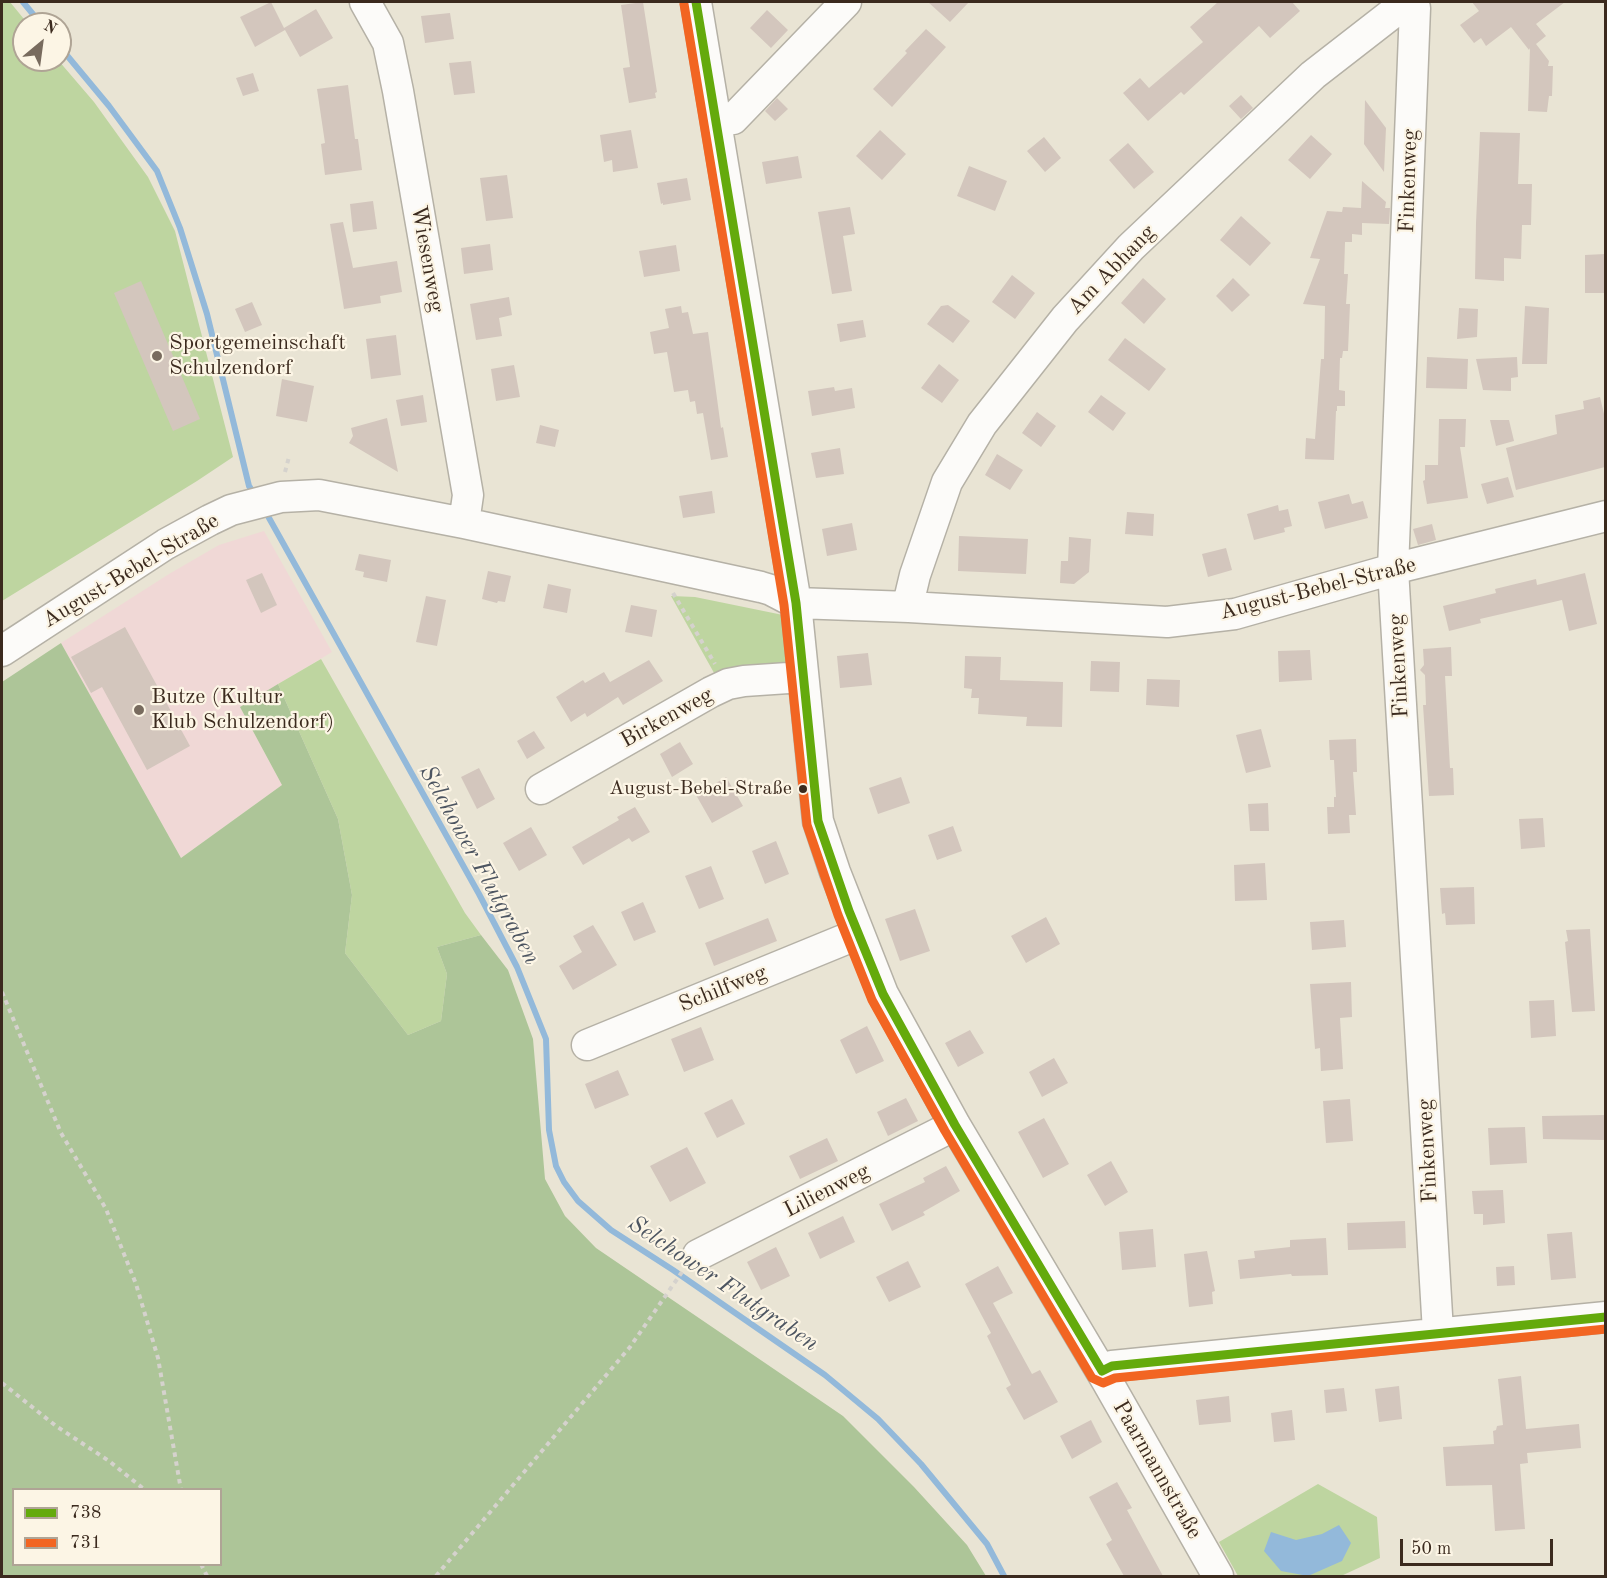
<!DOCTYPE html>
<html>
<head>
<meta charset="utf-8">
<style>
	body { margin:0 }
	#map { position:relative; width:1607px; height:1578px; overflow:hidden; background:#e9e4d4; font-family:"Old Standard TT",serif }
	canvas { display:block }
	.frame { position:absolute; inset:0; border:3px solid #3b2a1e; pointer-events:none }
	.legend { position:absolute; left:12px; top:1488px; width:210px; height:78px; box-sizing:border-box; background:#fcf5e5; border:2px solid #afa495; margin:0; padding:8px 10px; list-style:none; font-size:18px; color:#3b2a1e }
	.legend li { display:flex; align-items:center; gap:12px; height:30px }
	.legend b { width:30px; border:2px solid #afa495 }
	.north { position:absolute; left:12px; top:12px; width:60px; height:60px; box-sizing:border-box; background:#fcf5e5; border:2px solid #afa495; border-radius:50%; rotate:29deg; font-size:16px; font-weight:700; line-height:24px; text-align:center; color:#3b2a1e }
	.north::after { content:''; display:block; margin:auto; width:21px; height:27px; background:#786b5e; clip-path:polygon(50% 0,100% 100%,50% 72%,0 100%) }
	.scale { position:absolute; left:1400px; top:1539px; width:153px; height:27px; box-sizing:border-box; border:3px solid #3b2a1e; border-top:0; padding-left:8px; font-size:18px; line-height:21px; white-space:nowrap; color:#3b2a1e; -webkit-text-stroke:4px #fcf5e5; paint-order:stroke }
</style>
</head>
<body>
<div id="map">
<canvas width="1607" height="1578"></canvas>
<div class="frame"></div>
<ul class="legend">
<li><b style="height:8px;background:#64aa0c"></b>738</li>
<li><b style="height:8px;background:#f26522"></b>731</li>
</ul>
<div class="north">N</div>
<div class="scale">50 m</div>
</div>
<script>
const context = document.querySelector('canvas').getContext('2d');
context.lineJoin = 'round';
function fill(path, color) {
  context.fillStyle = color;
  context.fill(path, 'evenodd');
}
function poly(rows) {
  const path = new Path2D();
  for (const r of rows) {
    path.moveTo(r[0], r[1]);
    for (let i = 2; i < r.length; i += 2) path.lineTo(r[i], r[i + 1]);
  }
  return path;
}
function trace(path, color, width, dash) {
  context.strokeStyle = color;
  context.lineWidth = width;
  context.lineCap = dash ? 'butt' : 'round';
  context.setLineDash(dash || []);
  context.stroke(path);
}
function drawText(font, color, halo, rows, align = 'center') {
  context.font = font + ' "Old Standard TT",serif';
  context.lineWidth = 4.5;
  context.setLineDash([]);
  context.textBaseline = 'middle';
  context.strokeStyle = halo;
  context.fillStyle = color;
  for (const [text, x, y, turn = 0] of rows) {
    context.save();
    context.translate(x, y);
    context.rotate((+turn || 0) * Math.PI / 180);
    context.textAlign = isNaN(turn) ? turn : align;
    if (halo) context.strokeText(text, 0, 0);
    context.fillText(text, 0, 0);
    context.restore();
  }
}
fill(poly([
	[264,531,332,652,240,707,282,785,181,858,61,643,169,574,219,545]
]), '#f0d8d6');
fill(poly([
	[2,2,10,2,28,24,24,24,24,60,58,60,94,102,148,177,175,231,233,457,197,481,2,601],
	[671,596,695,597,783,615,794,665,718,680],
	[321,659,465,913,481,935,437,947,447,974,441,1021,408,1035,345,953,352,895,338,819,278,684],
	[1318,1484,1377,1517,1380,1558,1341,1576,1238,1576,1219,1542]
]), '#bed5a0');
fill(poly([
	[61,643,181,858,282,785,240,707,278,684,338,819,352,895,345,953,408,1035,441,1021,447,974,437,947,481,935,508,970,533,1039,545,1179,565,1216,596,1248,843,1416,914,1487,967,1545,986,1576,2,1576,2,682],
	[14,1490,220,1490,220,1564,14,1564]
]), '#adc598');
fill(poly([
	[1339,1525,1351,1543,1342,1561,1308,1576,1281,1571,1264,1551,1271,1532,1296,1540,1322,1534]
]), '#93b9da');
trace(poly([
	[23,2,41,24],
	[60,47,109,106,157,171,180,228,207,314,249,486,255,495],
	[264,509,479,894,517,967,546,1039,549,1130,556,1166,564,1182,578,1201,611,1230,673,1270,825,1375,878,1419,921,1464,987,1544,1004,1576]
]), '#93b9da', 6);
fill(poly([
	[271,2,284,28,316,9,333,38,300,57,285,30,255,47,240,17],
	[643,2,657,92,655,93,656,98,629,103,623,68,630,67,621,5],
	[928,2,969,2,950,22],
	[1218,2,1292,2,1300,11,1270,38,1259,26,1184,95,1181,92,1148,121,1123,93,1140,78,1149,88,1203,42,1190,27],
	[1472,2,1565,2,1536,24,1546,36,1536,44,1549,61,1548,66,1553,66,1552,96,1549,96,1547,112,1528,111,1530,48,1529,50,1511,27,1486,46,1481,38,1474,43,1460,25,1479,11],
	[767,10,788,30,771,48,750,28],
	[450,13,454,39,425,43,421,16],
	[926,29,946,47,892,107,873,89,907,53,905,51],
	[471,61,475,93,454,95,449,63],
	[253,73,259,91,243,96,236,78],
	[348,85,355,139,358,139,362,170,325,175,321,144,325,143,317,89],
	[1241,95,1253,108,1241,119,1229,106],
	[777,98,788,109,775,121,765,111],
	[1365,100,1386,128,1384,172,1364,144],
	[631,130,638,168,613,172,612,160,604,162,600,135],
	[880,130,906,154,882,180,856,156],
	[1480,132,1520,133,1518,184,1532,184,1531,225,1522,225,1521,259,1504,258,1504,281,1475,279,1476,223],
	[1311,135,1332,154,1310,179,1288,160],
	[1044,137,1061,158,1045,172,1027,151],
	[1128,143,1154,172,1134,189,1109,160],
	[798,156,802,178,766,184,762,162],
	[969,166,1007,181,995,211,957,196],
	[507,175,513,218,486,221,480,178],
	[687,178,691,200,663,205,663,203,661,204,657,183],
	[1362,181,1386,202,1385,208,1390,208,1389,224,1362,223,1362,235,1352,234,1352,242,1345,242,1344,274,1348,274,1346,304,1350,304,1348,351,1343,351,1342,358,1340,358,1339,390,1345,391,1345,406,1337,406,1337,411,1336,411,1334,460,1305,459,1306,438,1315,439,1321,359,1324,359,1325,306,1303,304,1320,259,1310,258,1327,211,1342,212,1343,207,1361,208],
	[373,201,377,229,353,232,350,204],
	[850,207,855,234,843,236,852,291,832,294,818,212],
	[1241,216,1271,243,1250,266,1220,240],
	[343,222,353,268,397,261,402,292,380,296,381,303,344,309,330,224],
	[490,244,493,270,464,274,461,248],
	[676,245,680,271,644,277,639,251],
	[1605,254,1605,293,1585,293,1585,255],
	[1012,275,1035,293,1015,319,992,302],
	[1143,278,1166,299,1144,324,1121,303],
	[1233,278,1250,295,1232,312,1216,296],
	[141,281,200,419,173,431,114,293],
	[509,297,512,315,499,318,502,336,476,340,470,304],
	[252,302,262,325,245,332,235,309],
	[948,305,970,321,953,343,927,324,941,306],
	[681,306,682,313,688,312,693,334,708,332,721,428,723,427,728,457,711,460,703,413,697,414,695,401,690,402,688,390,674,392,667,352,654,354,650,332,669,328,665,309],
	[1525,306,1549,308,1547,364,1522,364],
	[1459,308,1478,309,1477,337,1457,339],
	[863,320,866,337,840,342,837,324],
	[396,335,401,375,371,379,366,339],
	[1125,338,1166,369,1149,391,1108,360],
	[1427,357,1468,359,1467,389,1426,388],
	[1517,357,1518,377,1511,378,1511,391,1483,390,1476,359],
	[939,364,959,380,942,403,921,388],
	[514,365,520,397,496,401,491,369],
	[282,379,314,386,307,422,276,416],
	[834,387,835,391,852,388,855,408,812,416,808,391],
	[423,395,427,422,401,426,396,400],
	[1101,395,1126,413,1113,431,1088,412],
	[1600,397,1605,418,1605,467,1516,490,1506,448,1557,434,1555,415,1584,409,1583,401],
	[1037,412,1056,426,1041,447,1022,433],
	[387,418,398,472,349,443,353,436,351,428],
	[1439,419,1466,419,1465,447,1460,447,1468,498,1427,504,1423,481,1425,480,1425,465,1438,465],
	[1490,420,1509,420,1514,441,1496,446],
	[540,425,559,430,555,447,536,443],
	[840,448,844,474,816,478,811,453],
	[997,454,1023,470,1010,490,985,475],
	[1508,477,1514,497,1487,504,1481,484],
	[712,491,715,513,683,518,679,496],
	[1349,494,1352,504,1363,501,1368,518,1325,529,1318,502],
	[1278,505,1279,511,1288,509,1292,526,1284,528,1285,532,1254,540,1247,514],
	[1127,512,1154,514,1153,536,1125,534],
	[852,523,857,550,827,556,822,529],
	[1432,524,1436,540,1418,545,1413,529],
	[959,536,1028,539,1026,574,958,571],
	[1069,537,1091,539,1089,572,1074,584,1060,583,1061,561,1068,561],
	[1226,548,1232,570,1208,577,1202,554],
	[359,554,391,560,387,582,363,577,364,572,355,570],
	[488,571,511,576,505,602,498,601,497,603,482,599],
	[262,573,277,605,261,613,246,580],
	[1585,573,1597,624,1569,631,1562,600,1480,619,1481,623,1449,631,1443,606,1496,593,1495,589,1536,579,1537,585],
	[548,584,571,589,567,613,543,608],
	[426,596,446,600,437,646,416,642],
	[631,605,657,610,652,637,625,632],
	[125,627,190,746,147,770,102,687,91,693,71,657],
	[1451,647,1452,676,1445,676,1450,768,1453,768,1454,795,1429,796,1423,705,1426,705,1425,675,1420,670,1424,665,1423,649],
	[1310,650,1312,680,1279,682,1278,651],
	[868,653,872,685,840,688,837,656],
	[965,656,1001,657,1000,680,1063,682,1062,727,1026,726,1027,717,978,714,979,698,971,698,972,689,964,688],
	[649,660,663,681,623,705,618,697,587,717,585,713,571,722,556,697,583,680,585,683,604,672,610,682],
	[1091,661,1120,662,1119,692,1090,691],
	[1147,679,1180,680,1179,707,1146,705],
	[1261,729,1271,767,1246,773,1236,735],
	[534,731,545,748,527,759,517,741],
	[1356,739,1357,772,1353,772,1356,815,1349,815,1350,833,1328,834,1327,807,1334,807,1334,797,1336,797,1334,760,1330,760,1329,740],
	[680,742,693,764,672,777,660,754],
	[479,768,495,799,477,809,461,777],
	[726,777,743,806,712,823,696,795],
	[901,777,910,803,878,814,869,788],
	[1268,803,1269,831,1250,831,1248,804],
	[635,807,650,832,632,842,629,838,583,865,572,847,619,820,617,817],
	[1543,818,1545,847,1521,849,1519,819],
	[953,826,962,851,937,860,928,835],
	[531,827,547,855,519,871,503,843],
	[776,841,789,874,765,884,752,851],
	[1265,863,1267,900,1235,901,1234,865],
	[711,866,724,899,699,909,685,876],
	[1474,887,1475,924,1446,925,1445,913,1442,914,1440,888],
	[643,902,656,932,634,941,621,912],
	[915,909,930,951,900,961,885,919],
	[1046,917,1060,944,1026,963,1011,936],
	[768,918,777,941,714,966,705,943],
	[1344,920,1346,947,1312,950,1310,922],
	[593,925,617,965,573,990,559,966,582,952,573,936],
	[1590,929,1595,1011,1572,1012,1565,942,1568,941,1566,930],
	[1351,982,1352,1017,1340,1018,1343,1069,1321,1071,1320,1048,1315,1049,1310,984],
	[1554,1000,1556,1036,1531,1038,1529,1001],
	[867,1026,884,1061,856,1074,840,1040],
	[701,1027,714,1060,684,1072,671,1039],
	[970,1030,984,1053,958,1067,945,1043],
	[1054,1058,1068,1083,1042,1097,1029,1072],
	[618,1070,629,1095,595,1109,585,1084],
	[906,1098,918,1121,888,1136,877,1112],
	[732,1099,745,1124,717,1138,704,1113],
	[1350,1099,1353,1141,1326,1143,1323,1101],
	[1605,1115,1605,1140,1543,1139,1542,1116],
	[1044,1118,1069,1164,1043,1178,1018,1132],
	[1525,1127,1527,1163,1490,1165,1488,1128],
	[827,1138,838,1161,800,1179,789,1156],
	[687,1147,706,1183,670,1202,650,1166],
	[1111,1161,1128,1192,1105,1206,1087,1175],
	[946,1166,960,1191,923,1212,925,1215,892,1231,879,1204,925,1182,923,1178],
	[1503,1190,1505,1223,1483,1225,1483,1214,1474,1214,1472,1191],
	[843,1216,855,1242,820,1259,808,1233],
	[1405,1221,1406,1248,1348,1250,1347,1223],
	[1153,1229,1156,1267,1122,1270,1119,1232],
	[1572,1232,1576,1278,1551,1280,1547,1234],
	[1326,1238,1328,1275,1292,1276,1291,1274,1240,1279,1238,1260,1255,1258,1254,1251,1290,1247,1290,1240],
	[776,1247,790,1276,761,1290,747,1262],
	[1207,1251,1215,1291,1212,1292,1213,1304,1189,1307,1184,1254],
	[908,1261,921,1287,889,1302,876,1277],
	[998,1266,1013,1293,993,1303,1032,1374,1040,1370,1058,1402,1024,1420,1006,1388,1011,1385,987,1336,991,1333,965,1284],
	[1514,1266,1515,1285,1497,1286,1496,1267],
	[1521,1376,1526,1429,1579,1424,1581,1448,1527,1453,1528,1463,1520,1464,1525,1529,1495,1531,1492,1485,1446,1486,1443,1447,1494,1444,1493,1431,1496,1430,1497,1426,1503,1425,1498,1379],
	[1399,1386,1402,1419,1379,1422,1375,1389],
	[1344,1388,1347,1411,1326,1413,1324,1390],
	[1229,1396,1231,1422,1199,1425,1196,1400],
	[1292,1410,1295,1440,1274,1442,1271,1413],
	[1091,1420,1102,1442,1072,1459,1060,1436],
	[1117,1482,1132,1508,1127,1510,1163,1576,1124,1576,1106,1544,1112,1540,1089,1497]
]), '#d3c6bd');
const minor = poly([
	[365,2,388,43,398,91,468,495,464,523],
	[696,2,796,603,818,821,835,872,883,994,955,1125,1107,1381,1218,1576],
	[1410,2,1415,8,1393,569,1438,1332],
	[717,121,733,119,846,2],
	[909,607,910,596,915,575,947,482,982,424,1065,319,1131,247,1313,75,1407,2],
	[2,651,166,544,210,520,231,510,281,497,319,495,464,523,761,587,771,590,796,603,909,607,1167,622,1235,614,1393,569,1606,516],
	[541,789,711,692,728,684,744,681,803,677],
	[587,1045,858,934],
	[698,1255,955,1125],
	[1102,1371,1112,1366,1606,1317]
]);
trace(minor, '#b5b1a6', 33);
trace(poly([
	[285,472,289,457],
	[673,593,715,664],
	[2,992,61,1133,106,1209,136,1284,158,1358,181,1490],
	[2,1383,56,1426,109,1461,145,1490],
	[201,1564,207,1576],
	[436,1576,630,1347,682,1272]
]), '#d5d2cd', 4, [4.5, 4.5]);
trace(minor, '#fcfbf9', 30);
trace(poly([
	[696,2,796,603,818,821,849,911,883,994,955,1125,1102,1371,1112,1366,1606,1317]
]), '#64aa0c', 9);
trace(poly([
	[684,4,784,605,807,825,838,915,872,1000,945,1131,1092,1378,1103,1383,1115,1378,1606,1329]
]), '#f26522', 9);
for (const [x, y, r, color] of [
	[157,356,6,"#786b5e"],
	[139,710,6,"#786b5e"],
	[803,789,5,"#3b2a1e"]
]) {
  const dot = new Path2D();
  dot.arc(x, y, r, 0, 2 * Math.PI);
  context.fillStyle = color;
  context.fill(dot);
  trace(dot, '#fcf5e5', 2);
}
drawText('20px', '#3b2a1e', '#fcf5e5', [
	["August-Bebel-Straße",792,789]
], 'right');
drawText('22px', '#3b2a1e', '#fcf5e5', [
	["Finkenweg",1409,181,-88],
	["Wiesenweg",427,259,80],
	["Am Abhang",1112,270,-46],
	["August-Bebel-Straße",131,571,-31],
	["August-Bebel-Straße",1318,589,-14],
	["Finkenweg",1399,666,-93],
	["Birkenweg",667,718,-29],
	["Schilfweg",723,989,-22],
	["Finkenweg",1428,1151,-93],
	["Lilienweg",827,1191,-27],
	["Paarmannstraße",1157,1470,60]
]);
drawText('22px', '#3b2a1e', '#fcf5e5', [
	["Sportgemeinschaft",169,343],
	["Schulzendorf",169,368],
	["Butze (Kultur",151,697],
	["Klub Schulzendorf)",151,722]
], 'left');
drawText('italic 24px', '#4d5561', '#fcf5e5', [
	["Selchower Flutgraben",479,865,61],
	["Selchower Flutgraben",723,1284,34]
]);
</script>
</body>
</html>
